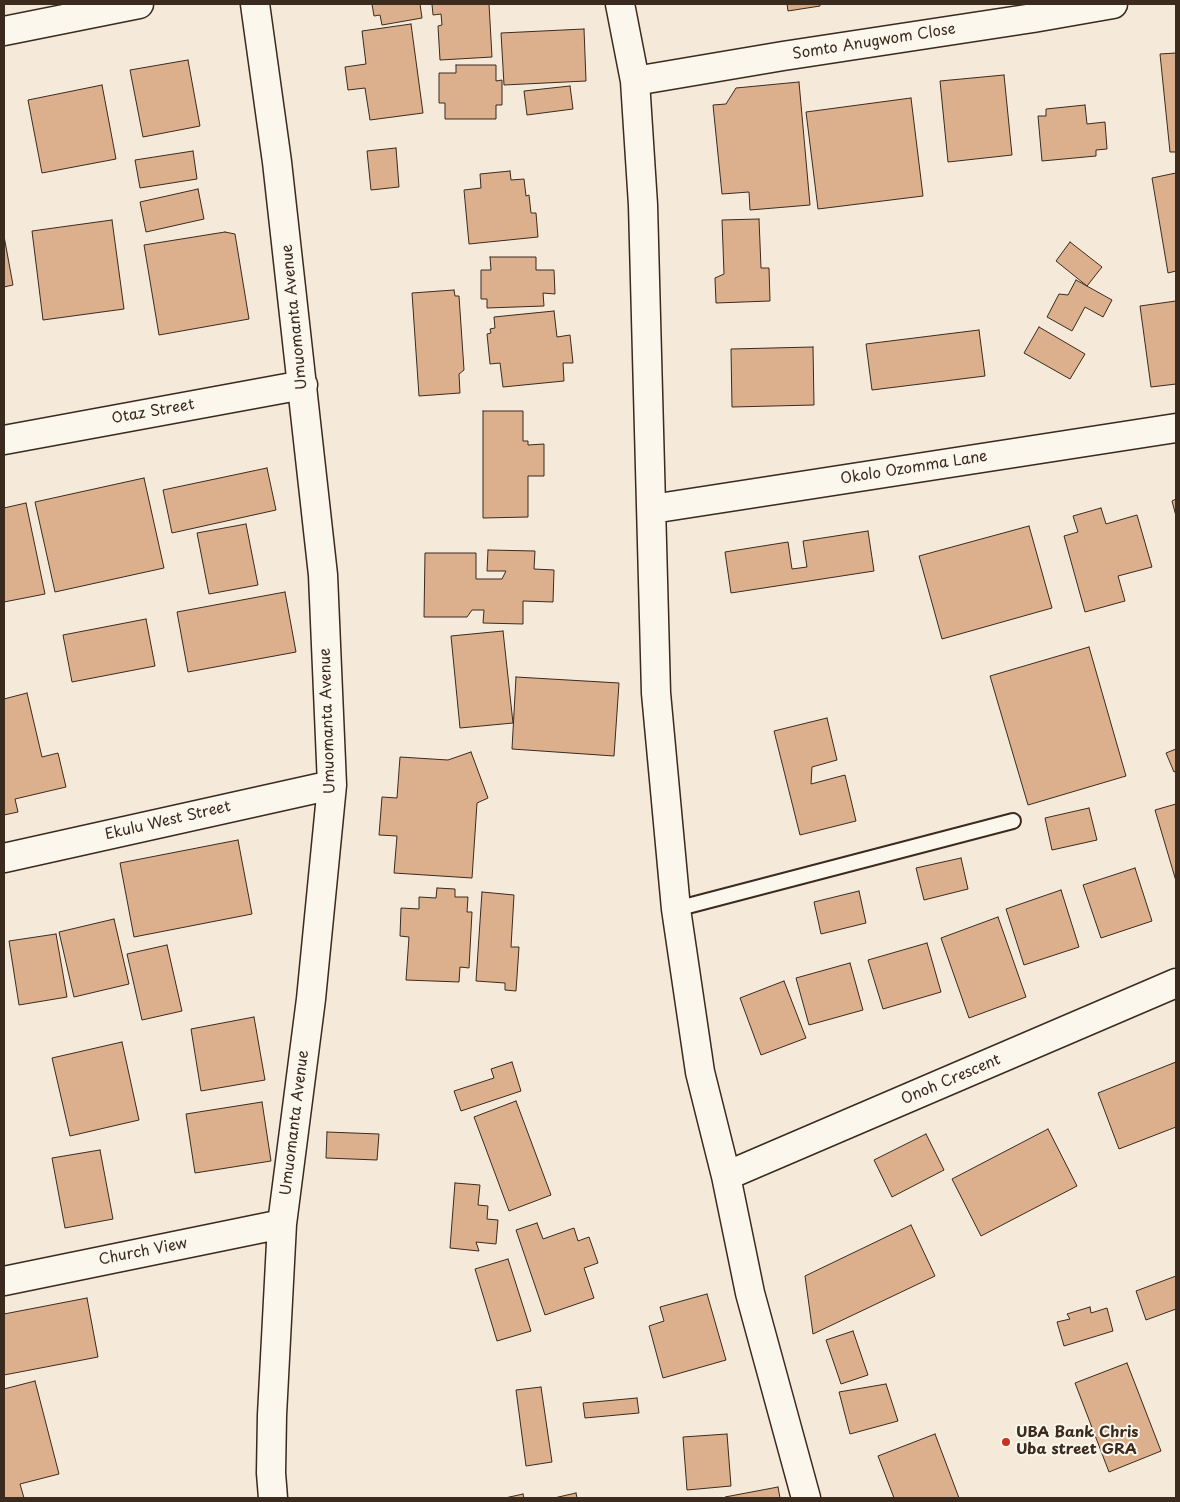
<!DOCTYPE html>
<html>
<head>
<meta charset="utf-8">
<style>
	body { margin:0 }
	#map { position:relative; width:1180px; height:1502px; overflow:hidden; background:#f5e9d9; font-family:"Playpen Sans",sans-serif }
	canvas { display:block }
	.frame { position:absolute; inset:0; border:5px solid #3b2a1e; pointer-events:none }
</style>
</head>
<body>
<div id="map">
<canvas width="1180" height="1502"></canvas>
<div class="frame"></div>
</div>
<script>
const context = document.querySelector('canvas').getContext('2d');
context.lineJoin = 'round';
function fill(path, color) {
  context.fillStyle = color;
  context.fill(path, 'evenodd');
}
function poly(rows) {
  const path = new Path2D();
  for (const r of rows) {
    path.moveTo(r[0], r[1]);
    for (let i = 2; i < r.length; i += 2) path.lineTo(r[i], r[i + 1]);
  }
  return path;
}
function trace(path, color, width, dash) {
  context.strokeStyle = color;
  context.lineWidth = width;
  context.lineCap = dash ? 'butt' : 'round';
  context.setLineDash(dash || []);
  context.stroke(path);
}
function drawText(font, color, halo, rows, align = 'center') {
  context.font = font + ' "Playpen Sans",sans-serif';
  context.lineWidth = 4;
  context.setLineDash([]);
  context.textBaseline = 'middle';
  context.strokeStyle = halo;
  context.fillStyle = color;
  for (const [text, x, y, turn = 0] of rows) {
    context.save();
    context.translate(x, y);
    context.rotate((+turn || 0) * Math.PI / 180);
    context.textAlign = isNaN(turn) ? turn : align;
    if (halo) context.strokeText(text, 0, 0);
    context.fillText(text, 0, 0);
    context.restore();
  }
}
const building = poly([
	[372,4,420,4,422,18,382,25,380,15,374,16,372,4],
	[432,4,489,4,492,57,440,60,438,26,442,25,441,14,433,15,432,4],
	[787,4,820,4,820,6,788,11,787,4],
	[411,24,423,113,370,120,365,88,348,90,345,67,366,64,362,31,411,24],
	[584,29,586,81,504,85,501,33,584,29],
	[1176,53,1176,152,1170,152,1160,54,1176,53],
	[188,60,200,126,143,137,130,70,188,60],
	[456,65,496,65,496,81,502,80,502,105,496,105,496,119,445,119,445,103,439,103,439,73,456,73,456,65],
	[1004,75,1012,155,948,162,940,81,1004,75],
	[799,82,810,205,750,210,749,192,722,194,713,105,726,104,736,88,799,82],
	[102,85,116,159,42,173,28,100,102,85],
	[570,86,573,109,527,115,524,91,570,86],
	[911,98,923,196,818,209,806,112,911,98],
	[1085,105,1087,124,1105,122,1107,149,1096,150,1096,156,1042,161,1038,116,1046,116,1046,109,1085,105],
	[396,148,399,187,371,190,367,151,396,148],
	[193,151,197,179,140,188,135,160,193,151],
	[510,171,511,180,524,179,526,196,529,195,531,213,536,213,538,237,469,244,464,190,481,188,480,174,510,171],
	[1176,173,1176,271,1168,273,1152,178,1176,173],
	[198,189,204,219,146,232,140,202,198,189],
	[759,219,761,268,769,268,770,301,716,303,715,278,724,274,722,220,759,219],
	[112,220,124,309,43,320,32,231,112,220],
	[225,232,235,234,249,319,159,335,144,245,225,232],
	[4,236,13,285,4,287,4,236],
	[1070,242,1102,267,1087,286,1056,261,1070,242],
	[490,257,536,257,536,270,554,270,555,294,543,293,544,306,487,308,487,299,481,299,481,270,491,270,490,257],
	[1076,280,1112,300,1103,317,1085,307,1072,331,1047,317,1059,294,1068,295,1076,280],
	[454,290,455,296,459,296,464,370,459,374,460,393,419,396,412,293,454,290],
	[1176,301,1176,384,1151,387,1140,306,1176,301],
	[554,311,557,337,570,335,573,363,563,363,564,381,503,387,500,363,490,364,487,334,491,333,490,329,495,328,494,317,554,311],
	[1039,327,1085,354,1070,379,1024,353,1039,327],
	[979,330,985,376,872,390,866,344,979,330],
	[813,347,814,405,732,407,731,349,813,347],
	[483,411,523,411,523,441,528,441,528,445,544,444,544,476,528,476,528,517,483,518,483,411],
	[267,468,276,510,172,533,163,490,267,468],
	[144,478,164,568,55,592,35,502,144,478],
	[1176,499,1176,516,1172,501,1176,499],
	[26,503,45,594,4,602,4,508,26,503],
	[1101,508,1106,524,1137,515,1152,567,1118,576,1125,601,1085,612,1064,536,1078,532,1073,516,1101,508],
	[246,524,258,585,209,594,197,533,246,524],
	[1029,526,1052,608,942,639,919,556,1029,526],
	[868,531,874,571,731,593,725,552,788,542,792,569,807,567,803,541,868,531],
	[488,550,535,551,534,569,554,570,553,602,523,601,523,624,483,623,484,610,472,610,467,617,424,617,425,553,476,553,476,579,502,579,506,571,487,571,488,550],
	[285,592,296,652,188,672,177,612,285,592],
	[146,619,155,666,72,682,63,635,146,619],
	[503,631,513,723,460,728,451,636,503,631],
	[1089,647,1126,776,1028,805,990,676,1089,647],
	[516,677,619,683,614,756,512,749,516,677],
	[27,693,42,757,58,753,66,787,15,799,18,812,4,815,4,699,27,693],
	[827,718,837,760,812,767,811,784,845,775,856,821,800,835,774,731,827,718],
	[1176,749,1176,771,1174,772,1166,753,1176,749],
	[471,752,488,798,477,803,472,878,394,873,397,836,379,835,382,797,397,798,400,757,448,760,471,752],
	[1176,804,1176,881,1155,810,1176,804],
	[1089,808,1097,840,1052,850,1045,818,1089,808],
	[238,840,252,914,134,937,120,863,238,840],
	[961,858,968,889,924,900,916,868,961,858],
	[1135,868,1152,921,1101,938,1083,885,1135,868],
	[437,888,455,889,455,897,468,897,467,912,472,912,469,968,460,967,459,982,406,980,409,937,400,936,401,908,419,909,419,897,436,898,437,888],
	[1061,890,1079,947,1024,965,1006,909,1061,890],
	[859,891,866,923,821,934,814,902,859,891],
	[482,892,514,895,511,947,519,947,516,991,505,990,505,983,476,981,482,892],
	[998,917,1026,997,969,1018,941,938,998,917],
	[114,919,129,984,74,997,59,932,114,919],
	[56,934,67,997,19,1005,9,941,56,934],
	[927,943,941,992,883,1009,868,960,927,943],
	[167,945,182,1011,142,1020,127,954,167,945],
	[850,963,863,1010,809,1025,796,978,850,963],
	[784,981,806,1038,761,1055,740,998,784,981],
	[254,1017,265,1080,201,1091,191,1029,254,1017],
	[122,1042,139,1120,70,1136,52,1058,122,1042],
	[512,1062,521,1091,461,1111,454,1091,494,1078,491,1069,512,1062],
	[1176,1062,1176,1127,1119,1149,1098,1093,1176,1062],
	[516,1101,551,1195,509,1211,474,1117,516,1101],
	[262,1102,271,1161,195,1173,186,1114,262,1102],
	[1048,1129,1077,1186,981,1236,952,1179,1048,1129],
	[327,1132,379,1134,377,1160,326,1158,327,1132],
	[926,1134,944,1170,892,1197,874,1160,926,1134],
	[100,1150,113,1219,65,1228,52,1158,100,1150],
	[455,1183,480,1185,478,1205,488,1206,487,1219,498,1220,496,1244,476,1242,479,1251,450,1248,455,1183],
	[537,1223,543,1239,574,1228,578,1241,589,1237,598,1263,584,1268,594,1298,545,1315,516,1230,537,1223],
	[911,1225,935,1276,813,1334,805,1276,911,1225],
	[508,1259,531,1331,497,1341,475,1269,508,1259],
	[1176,1276,1176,1309,1146,1320,1136,1291,1176,1276],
	[707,1294,726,1360,663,1378,649,1326,664,1321,660,1307,707,1294],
	[87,1298,98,1357,4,1375,4,1314,87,1298],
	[1090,1307,1091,1313,1107,1308,1113,1331,1064,1346,1057,1322,1070,1319,1067,1314,1090,1307],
	[853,1331,868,1375,841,1384,826,1340,853,1331],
	[1127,1363,1161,1451,1109,1472,1075,1383,1127,1363],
	[35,1381,59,1474,20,1484,24,1498,4,1498,4,1389,35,1381],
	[886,1384,898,1421,850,1434,839,1392,886,1384],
	[541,1387,552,1462,526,1466,516,1390,541,1387],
	[637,1398,639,1413,585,1418,583,1403,637,1398],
	[727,1434,731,1486,687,1490,683,1437,727,1434],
	[935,1434,959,1498,894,1498,878,1456,935,1434],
	[778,1487,780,1498,726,1498,725,1497,778,1487],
	[576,1493,577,1498,554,1498,576,1493],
	[523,1494,524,1498,505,1498,523,1494]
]);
fill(building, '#dcaf8d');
trace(building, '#3b2a1e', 1);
const service = poly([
	[676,909,1013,821]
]);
const minor = poly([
	[255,4,277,162,323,575,332,785,311,999,282,1224,272,1415,271,1473,273,1498],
	[620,4,635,81,643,205,656,693,676,909,700,1072,726,1176,750,1293,806,1498],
	[4,31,139,4],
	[635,81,783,56,1033,18,1113,4],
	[4,440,303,385],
	[652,509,1176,428],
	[4,858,332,785],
	[726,1176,1176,983],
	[4,1281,282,1224]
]);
trace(service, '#3b2a1e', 18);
trace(minor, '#3b2a1e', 31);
trace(service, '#fbf7ec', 14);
trace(minor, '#fbf7ec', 28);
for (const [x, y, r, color] of [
	[1006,1442,5,"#c8321e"]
]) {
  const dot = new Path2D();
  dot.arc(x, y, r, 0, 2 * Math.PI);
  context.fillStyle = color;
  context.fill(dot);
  trace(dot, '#fbf7ec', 2);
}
drawText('15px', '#3b2a1e', '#fbf7ec', [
	["Somto Anugwom Close",874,42,-9],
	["Umuomanta Avenue",295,317,-96],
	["Otaz Street",153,412,-10],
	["Okolo Ozomma Lane",914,468,-9],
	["Umuomanta Avenue",328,721,-92],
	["Ekulu West Street",168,821,-13],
	["Onoh Crescent",951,1080,-23],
	["Umuomanta Avenue",295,1123,-83],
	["Church View",143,1252,-11]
]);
drawText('bold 15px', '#3b2a1e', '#fbf7ec', [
	["UBA Bank Chris",1016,1433],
	["Uba street GRA",1016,1450]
], 'left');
</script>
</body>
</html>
